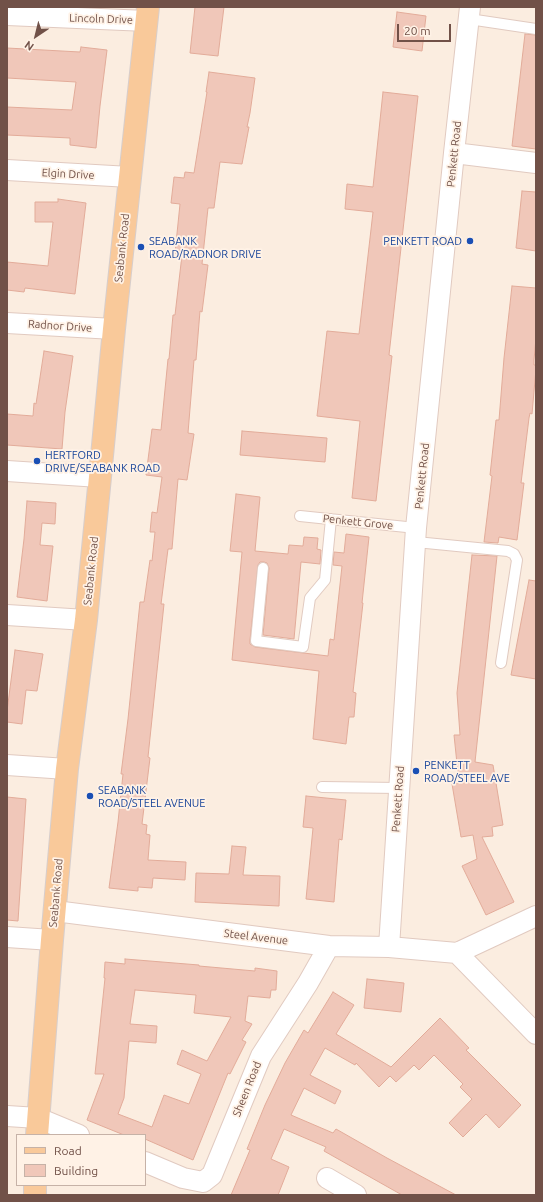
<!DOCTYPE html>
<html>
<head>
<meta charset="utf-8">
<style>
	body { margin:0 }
	#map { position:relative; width:543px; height:1202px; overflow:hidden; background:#fbede0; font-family:Ubuntu,sans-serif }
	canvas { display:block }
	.frame { position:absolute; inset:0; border:8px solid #715148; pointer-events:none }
	.legend { position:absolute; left:16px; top:1134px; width:130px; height:52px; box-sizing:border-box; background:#fff2e6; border:1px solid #c6b2a7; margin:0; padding:5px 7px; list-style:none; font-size:12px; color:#715148 }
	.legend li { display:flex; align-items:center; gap:8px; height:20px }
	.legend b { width:20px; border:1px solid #c6b2a7 }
	.north { position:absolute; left:16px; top:16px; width:40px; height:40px; -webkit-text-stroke:3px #fff2e6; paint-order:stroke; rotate:215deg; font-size:11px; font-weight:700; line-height:16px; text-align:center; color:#715148 }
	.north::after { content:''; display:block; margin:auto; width:14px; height:18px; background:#715148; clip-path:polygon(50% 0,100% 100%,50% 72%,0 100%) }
	.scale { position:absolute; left:397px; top:24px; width:54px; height:18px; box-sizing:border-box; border:2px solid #715148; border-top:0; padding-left:5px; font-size:12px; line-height:14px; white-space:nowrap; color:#715148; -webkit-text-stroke:3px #fff2e6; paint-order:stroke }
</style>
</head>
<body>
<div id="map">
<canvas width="543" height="1202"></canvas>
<div class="frame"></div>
<ul class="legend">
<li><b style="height:5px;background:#f9c99a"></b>Road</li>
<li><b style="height:11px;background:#f0c7b9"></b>Building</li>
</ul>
<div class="north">N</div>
<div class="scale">20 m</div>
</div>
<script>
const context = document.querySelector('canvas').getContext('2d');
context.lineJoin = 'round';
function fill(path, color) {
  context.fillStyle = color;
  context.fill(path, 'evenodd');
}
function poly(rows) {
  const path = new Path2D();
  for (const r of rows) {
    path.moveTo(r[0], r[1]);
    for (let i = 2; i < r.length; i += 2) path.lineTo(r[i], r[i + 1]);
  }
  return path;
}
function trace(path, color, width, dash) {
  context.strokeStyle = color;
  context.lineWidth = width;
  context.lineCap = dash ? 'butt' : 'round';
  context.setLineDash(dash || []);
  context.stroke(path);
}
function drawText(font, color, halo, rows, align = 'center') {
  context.font = font + ' Ubuntu,sans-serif';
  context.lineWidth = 3.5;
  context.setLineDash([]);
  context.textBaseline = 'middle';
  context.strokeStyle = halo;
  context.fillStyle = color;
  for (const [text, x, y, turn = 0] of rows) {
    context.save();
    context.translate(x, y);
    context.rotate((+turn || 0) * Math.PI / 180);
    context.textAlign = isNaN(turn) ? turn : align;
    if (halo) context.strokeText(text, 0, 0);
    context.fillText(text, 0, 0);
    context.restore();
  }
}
const building = poly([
	[195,7,224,7,218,56,190,53,195,7],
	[397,12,426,16,422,51,393,47,397,12],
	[525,34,536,35,536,149,512,146,525,34],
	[81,47,107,50,100,106,96,148,70,145,70,138,7,135,7,107,72,110,76,82,7,78,7,48,80,52,81,47],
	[209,72,255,78,250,113,247,127,249,127,242,164,220,162,214,208,208,208,202,264,208,265,202,312,200,311,196,360,194,360,188,433,194,434,187,480,178,479,172,549,168,549,161,604,164,604,148,757,150,758,142,824,147,825,146,834,150,835,148,860,186,862,185,880,153,878,152,888,138,887,138,891,109,888,118,822,123,774,121,774,128,719,140,602,144,602,150,560,152,561,155,532,150,532,152,512,157,513,162,477,146,475,152,429,161,430,168,359,169,359,173,315,175,315,182,255,175,253,180,204,171,203,174,177,184,178,185,172,194,173,207,92,206,92,209,72],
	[383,92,418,96,389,355,392,356,376,501,352,498,360,421,317,416,327,331,359,334,373,212,345,209,347,184,373,187,383,92],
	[522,191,536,192,536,251,516,248,522,191],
	[58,199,86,203,75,294,25,288,24,292,7,290,7,262,48,266,53,222,35,222,35,202,58,202,58,199],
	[512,286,536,288,536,338,534,360,534,365,536,365,536,369,532,414,530,413,529,418,521,483,524,483,517,540,499,537,498,543,484,542,492,476,490,475,496,420,499,420,504,358,512,286],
	[44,351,73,356,65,412,62,449,7,445,7,414,33,416,34,403,36,404,44,351],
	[242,431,327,438,325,462,240,455,242,431],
	[236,494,260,497,255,551,288,554,289,545,303,546,304,537,318,538,317,549,321,550,320,564,301,562,294,639,263,635,269,568,267,563,264,562,260,562,258,565,250,640,250,644,255,647,328,656,330,639,334,640,342,566,333,565,334,552,344,553,346,534,369,537,362,603,363,603,353,692,356,693,354,717,349,717,346,744,313,739,319,671,232,660,242,552,230,551,236,494],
	[27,501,56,503,55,524,42,523,40,545,53,546,47,601,17,597,24,539,27,501],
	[472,555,497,556,475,762,493,765,503,825,492,827,493,836,482,837,514,902,486,915,462,866,477,859,473,835,461,837,452,784,459,783,454,735,460,735,457,693,472,555],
	[529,580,536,581,536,679,511,675,529,580],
	[15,650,43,654,37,691,26,690,22,724,7,722,7,711,15,650],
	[306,796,346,800,342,840,339,839,334,902,306,899,313,828,303,827,306,796],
	[7,797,26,799,18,921,7,920,7,797],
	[232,846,246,847,243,875,280,876,279,906,195,902,196,873,229,874,232,846],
	[125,959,199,965,199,966,255,971,255,968,277,971,276,990,271,990,270,998,248,996,245,1021,252,1024,242,1040,246,1042,230,1074,228,1073,193,1160,145,1139,145,1135,124,1135,87,1120,104,1074,95,1074,105,978,104,978,105,962,125,964,125,959],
	[135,990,196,995,194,1013,231,1017,207,1061,182,1050,177,1064,201,1074,189,1104,164,1095,152,1127,118,1114,124,1098,129,1041,156,1043,157,1026,130,1024,135,990],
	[367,979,404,983,401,1012,364,1008,367,979],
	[333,992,354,1005,336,1034,391,1067,440,1018,469,1048,466,1050,521,1105,499,1128,486,1114,463,1137,449,1123,472,1099,460,1087,463,1084,434,1055,419,1070,414,1065,396,1082,390,1076,379,1087,356,1063,355,1065,325,1048,310,1075,341,1091,335,1104,304,1088,291,1115,333,1133,336,1129,387,1158,456,1195,402,1195,324,1151,326,1147,284,1129,271,1159,289,1167,278,1195,231,1195,250,1150,247,1149,265,1105,285,1063,304,1030,308,1033,333,992]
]);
fill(building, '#f0c7b9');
trace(building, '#e2ab99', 1);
const service = poly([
	[469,19,536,29],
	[300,516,416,528],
	[416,542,508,551,514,554,517,560,501,663],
	[263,568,256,641,303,647,310,598,325,580,331,519],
	[322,787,399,788]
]);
const minor = poly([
	[7,15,147,21],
	[454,153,536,163],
	[7,170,130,177],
	[7,323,114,329],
	[7,471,100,477],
	[7,615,86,620],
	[7,765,67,769],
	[55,911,329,946,389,947,457,953],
	[7,937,52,940],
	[389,947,416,528,454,153,470,7],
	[457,953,536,1034],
	[457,953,536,916],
	[7,1116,38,1118,79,1135],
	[145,1162,183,1178,203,1182,212,1175,261,1056,308,983,329,946],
	[327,1178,356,1195]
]);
const primary = poly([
	[37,1135,52,940,67,769,86,620,100,477,114,329,148,7],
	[35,1195,35,1185]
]);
trace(service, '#e1cac0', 12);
trace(minor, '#e1cac0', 22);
trace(primary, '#d7cecc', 24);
trace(service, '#fff', 10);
trace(minor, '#fff', 20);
trace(primary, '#f9c99a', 22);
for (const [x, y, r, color] of [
	[470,241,4,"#1a4fb4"],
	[141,247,4,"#1a4fb4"],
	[37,461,4,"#1a4fb4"],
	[416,771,4,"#1a4fb4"],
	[90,796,4,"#1a4fb4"]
]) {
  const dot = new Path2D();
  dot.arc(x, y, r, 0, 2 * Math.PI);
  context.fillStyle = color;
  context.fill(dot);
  trace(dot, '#fff2e6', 1.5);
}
drawText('11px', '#715148', '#fff2e6', [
	["Lincoln Drive",101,19,2],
	["Penkett Road",454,154,-84],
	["Elgin Drive",68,174,3],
	["Seabank Road",122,248,-84],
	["Radnor Drive",60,326,4],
	["Penkett Road",422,476,-84],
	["Penkett Grove",358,522,6],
	["Seabank Road",91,571,-84],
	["Penkett Road",398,799,-86],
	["Seabank Road",56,893,-85],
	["Steel Avenue",256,937,7],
	["Sheen Road",247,1089,-68]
]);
drawText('11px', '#164399', '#fff2e6', [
	["SEABANK",149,241],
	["ROAD/RADNOR DRIVE",149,254],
	["PENKETT ROAD",462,241,"right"],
	["HERTFORD",45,455],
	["DRIVE/SEABANK ROAD",45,468],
	["PENKETT",424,765],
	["ROAD/STEEL AVE",424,778],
	["SEABANK",98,790],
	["ROAD/STEEL AVENUE",98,803]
], 'left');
</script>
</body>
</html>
